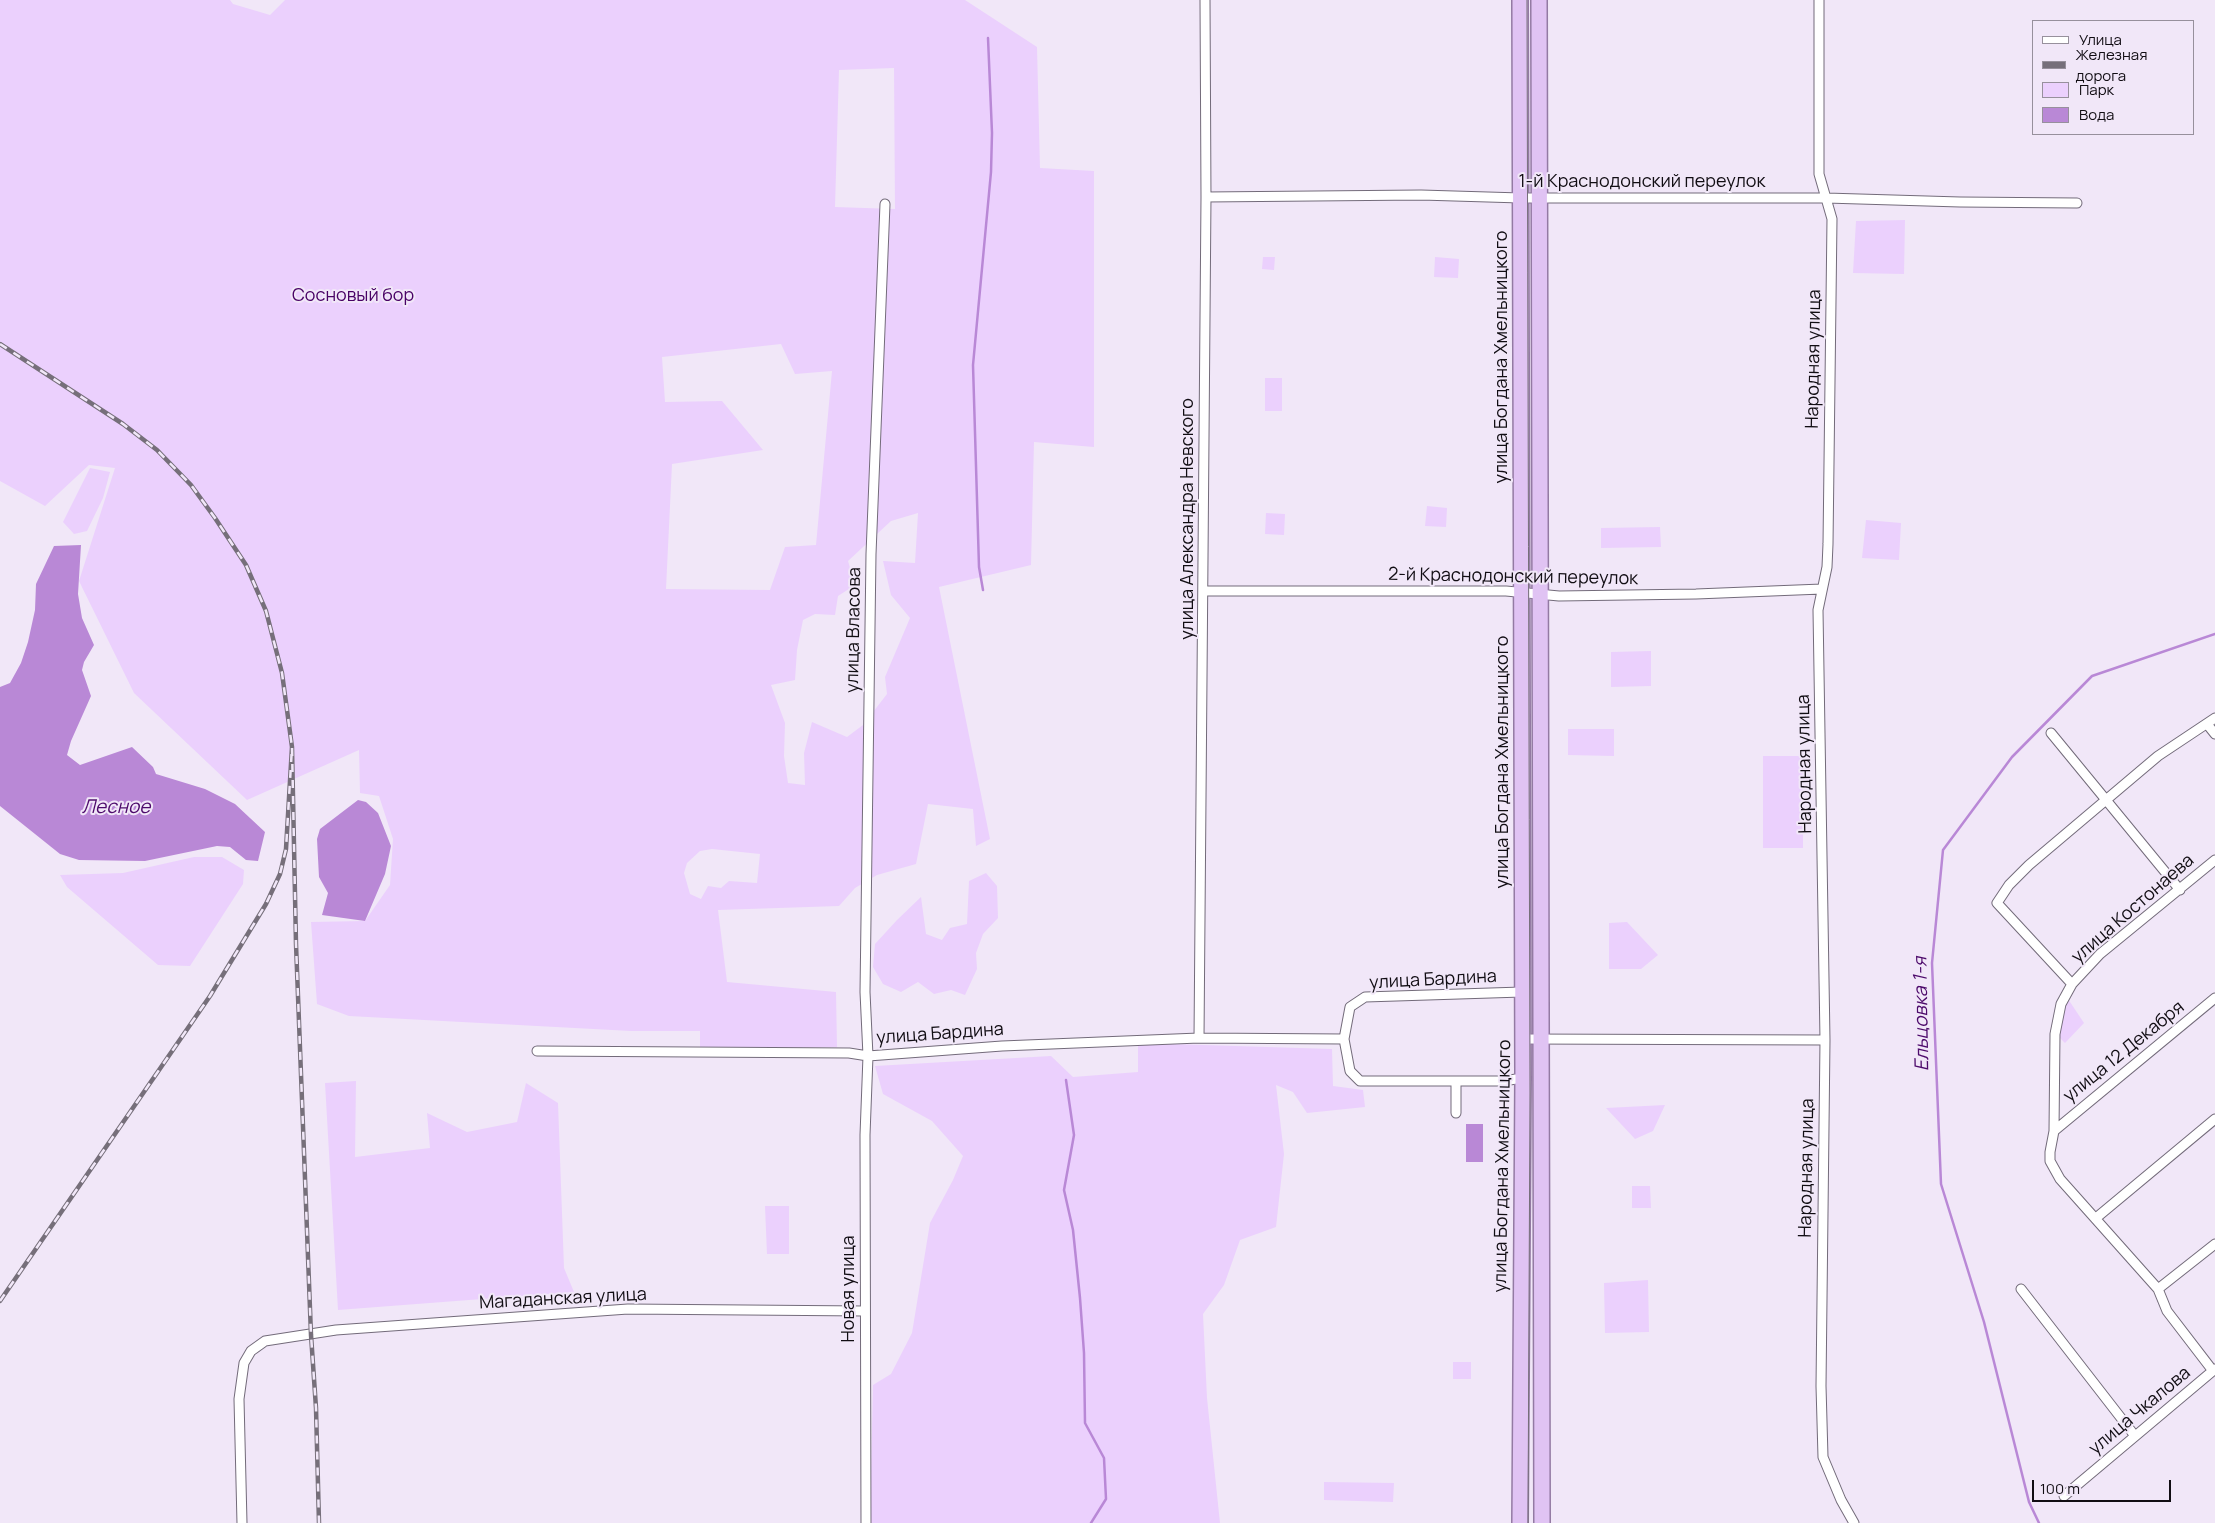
<!DOCTYPE html>
<html>
<head>
<meta charset="utf-8">
<style>
	body { margin:0 }
	#map { position:relative; width:2215px; height:1523px; overflow:hidden; background:#f1e7f8; font-family:Manrope,sans-serif }
	canvas { display:block }
	.legend { position:absolute; left:2032px; top:20px; width:162px; height:115px; box-sizing:border-box; background:#f1e7f8; border:1px solid #97909c; margin:0; padding:6px 9px; list-style:none; font-size:15px; color:#110d13 }
	.legend li { display:flex; align-items:center; gap:10px; height:25px }
	.legend b { width:25px; border:1px solid #97909c }
	.scale { position:absolute; left:2032px; top:1480px; width:139px; height:22px; box-sizing:border-box; border:2px solid #110d13; border-top:0; padding-left:6px; font-size:15px; line-height:18px; white-space:nowrap; color:#110d13; -webkit-text-stroke:4px #f1e7f8; paint-order:stroke }
</style>
</head>
<body>
<div id="map">
<canvas width="2215" height="1523"></canvas>
<ul class="legend">
<li><b style="height:6px;background:#fff"></b>Улица</li>
<li><b style="height:6px;background:#766f7a"></b>Железная дорога</li>
<li><b style="height:14px;background:#ebd0fd"></b>Парк</li>
<li><b style="height:14px;background:#b988d6"></b>Вода</li>
</ul>
<div class="scale">100 m</div>
</div>
<script>
const context = document.querySelector('canvas').getContext('2d');
context.lineJoin = 'round';
function fill(path, color) {
  context.fillStyle = color;
  context.fill(path, 'evenodd');
}
function poly(rows) {
  const path = new Path2D();
  for (const r of rows) {
    path.moveTo(r[0], r[1]);
    for (let i = 2; i < r.length; i += 2) path.lineTo(r[i], r[i + 1]);
  }
  return path;
}
function trace(path, color, width, dash) {
  context.strokeStyle = color;
  context.lineWidth = width;
  context.lineCap = dash ? 'butt' : 'round';
  context.setLineDash(dash || []);
  context.stroke(path);
}
function drawText(font, color, halo, rows, align = 'center') {
  context.font = font + ' Manrope,sans-serif';
  context.lineWidth = 4;
  context.setLineDash([]);
  context.textBaseline = 'middle';
  context.strokeStyle = halo;
  context.fillStyle = color;
  for (const [text, x, y, turn = 0] of rows) {
    context.save();
    context.translate(x, y);
    context.rotate((+turn || 0) * Math.PI / 180);
    context.textAlign = isNaN(turn) ? turn : align;
    if (halo) context.strokeText(text, 0, 0);
    context.fillText(text, 0, 0);
    context.restore();
  }
}
fill(poly([
	[0,0,230,0,233,4,270,15,285,0,965,0,1037,47,1040,168,1094,171,1094,447,1034,442,1031,565,939,587,990,839,976,846,973,809,928,804,916,864,877,875,855,888,839,906,718,910,727,982,836,992,837,1047,700,1049,700,1031,631,1031,349,1016,317,1004,311,922,365,921,390,885,393,839,379,796,360,793,359,750,247,800,134,693,79,581,115,468,89,465,45,506,0,481],
	[894,68,895,209,835,207,839,70],
	[781,344,795,374,832,371,816,545,785,547,770,590,666,589,672,464,763,450,722,401,665,402,662,357],
	[918,513,915,563,883,561,891,595,910,618,885,677,887,694,863,725,847,737,812,722,804,753,805,785,788,783,784,756,785,723,771,685,795,680,797,650,803,620,815,614,835,615,838,596,855,585,848,561,891,521],
	[712,849,760,854,757,883,729,881,721,888,708,886,701,899,690,894,684,873,687,863,700,851],
	[1905,220,1904,274,1853,273,1856,221],
	[1263,257,1275,257,1274,270,1262,269],
	[1435,257,1459,259,1458,278,1434,277],
	[1265,378,1282,378,1282,411,1265,411],
	[90,468,110,472,103,498,87,531,74,534,63,522],
	[1427,506,1447,508,1446,527,1425,526],
	[1266,513,1285,514,1284,535,1265,534],
	[1866,520,1901,523,1899,560,1862,558],
	[1660,527,1661,547,1601,548,1601,528],
	[1651,651,1651,686,1611,687,1611,652],
	[1568,729,1614,729,1614,756,1568,755],
	[1763,756,1803,756,1803,848,1763,848],
	[194,857,222,857,244,870,243,884,190,966,158,965,67,887,60,875,123,873],
	[986,873,997,886,998,918,983,934,976,953,977,969,965,995,951,990,934,994,918,982,901,992,883,984,873,967,875,944,897,920,921,897,926,934,942,940,950,928,967,924,969,881],
	[1627,922,1658,955,1641,969,1609,969,1609,923],
	[2068,999,2084,1023,2065,1043,2059,1037,2061,1018],
	[1138,1043,1332,1049,1333,1086,1363,1090,1365,1107,1307,1113,1293,1092,1276,1085,1284,1154,1276,1227,1240,1240,1224,1285,1203,1314,1207,1398,1220,1523,870,1523,873,1385,891,1374,912,1333,930,1223,953,1180,963,1156,932,1121,883,1094,875,1066,1051,1056,1073,1077,1138,1072],
	[356,1081,355,1157,430,1148,427,1113,467,1132,517,1122,526,1083,558,1103,564,1268,574,1292,338,1310,325,1083],
	[1665,1105,1653,1131,1635,1139,1606,1108],
	[1632,1186,1650,1186,1651,1208,1632,1208],
	[765,1206,789,1206,789,1254,767,1254],
	[1648,1280,1649,1332,1605,1333,1604,1283],
	[1453,1362,1471,1362,1471,1379,1453,1379],
	[1324,1482,1394,1483,1393,1502,1324,1500]
]), '#ebd0fd');
fill(poly([
	[81,545,78,594,82,618,94,645,84,662,82,670,91,696,71,741,67,755,80,765,132,747,153,767,156,774,205,789,235,804,265,832,258,861,246,860,230,847,217,846,145,861,79,860,60,854,0,806,0,687,10,683,21,663,28,642,35,610,36,584,54,546],
	[358,800,366,802,378,813,391,846,385,874,365,921,322,915,328,893,319,877,317,839,320,829],
	[1466,1124,1483,1124,1483,1162,1466,1162]
]), '#b988d6');
trace(poly([
	[983,590,979,567,973,365,991,172,992,133,988,38],
	[1066,1080,1074,1135,1064,1190,1073,1230,1080,1298,1084,1353,1085,1423,1104,1458,1106,1499,1091,1523],
	[2039,1523,2029,1502,1984,1322,1941,1184,1932,963,1943,850,2012,757,2092,676,2215,634]
]), '#b988d6', 2.5);
const minor = poly([
	[1819,0,1819,174,1832,219,1828,544,1827,567,1818,610,1825,1040,1821,1386,1823,1457,1841,1500,1854,1523],
	[1206,197,1421,195,1521,198,1826,198,1960,202,2077,203],
	[1204,591,1506,591,1559,596,1696,594,1822,589],
	[2207,724,2215,734],
	[2051,733,2180,890],
	[2072,984,1997,903,2009,885,2029,865,2158,756,2215,718],
	[1199,1038,1206,197,1205,0],
	[1344,1039,1350,1071,1360,1081,1503,1081,1523,1078],
	[1523,1039,1825,1040],
	[537,1051,849,1053,868,1056,1002,1046,1199,1038,1344,1039,1350,1007,1365,997,1522,992],
	[1456,1113,1456,1081],
	[2054,1131,2215,998],
	[2096,1218,2215,1119],
	[2021,1289,2135,1436],
	[2158,1289,2215,1244],
	[2213,1371,2167,1311,2158,1289,2060,1179,2050,1161,2050,1152,2054,1131,2055,1034,2061,1004,2072,984,2100,954,2215,860],
	[2064,1496,2215,1369],
	[242,1523,239,1399,244,1363,251,1351,265,1341,336,1330,628,1309,864,1311],
	[866,1523,865,1135,868,1056,865,992,871,554,885,204]
]);
const trunk = poly([
	[1539,0,1542,1523],
	[1520,1523,1523,1078,1520,0]
]);
trace(minor, '#736b7a', 11);
trace(trunk, '#937aa3', 18);
trace(minor, '#fff', 9);
trace(trunk, '#e0c3f3', 15);
trace(poly([
	[1527,0,1530,1093,1528,1523]
]), '#766f7a', 1);
const rail = poly([
	[0,344,123,424,157,450,191,485,215,518,246,565,266,611,282,673,292,747],
	[0,1301,210,996,266,904,280,874,286,849,292,747,296,944,311,1335,316,1408,319,1523]
]);
trace(rail, '#766f7a', 4.5);
trace(rail, '#f1e7f8', 2.5, [8]);
drawText('18px', '#110d13', '#f1e7f8', [
	["1-й Краснодонский переулок",1642,182],
	["улица Богдана Хмельницкого",1502,357,-90],
	["Народная улица",1814,359,-89],
	["улица Александра Невского",1188,519,-90],
	["2-й Краснодонский переулок",1513,577,1],
	["улица Власова",854,630,-89],
	["улица Богдана Хмельницкого",1503,762,-90],
	["Народная улица",1805,764,-91],
	["улица Костонаева",2133,909,-41],
	["улица Бардина",1433,980,-3],
	["улица Бардина",940,1034,-4],
	["улица 12 Декабря",2124,1052,-39],
	["улица Богдана Хмельницкого",1503,1166,-89],
	["Народная улица",1807,1168,-89],
	["Новая улица",849,1289,-90],
	["Магаданская улица",563,1299,-3],
	["улица Чкалова",2140,1411,-40]
]);
drawText('18px', '#480165', '#f1e7f8', [
	["Сосновый бор",353,296]
]);
drawText('italic 19px', '#4d0a6b', '#f1e7f8', [
	["Лесное",116,808],
	["Ельцовка 1-я",1922,1014,-91]
]);
</script>
</body>
</html>
